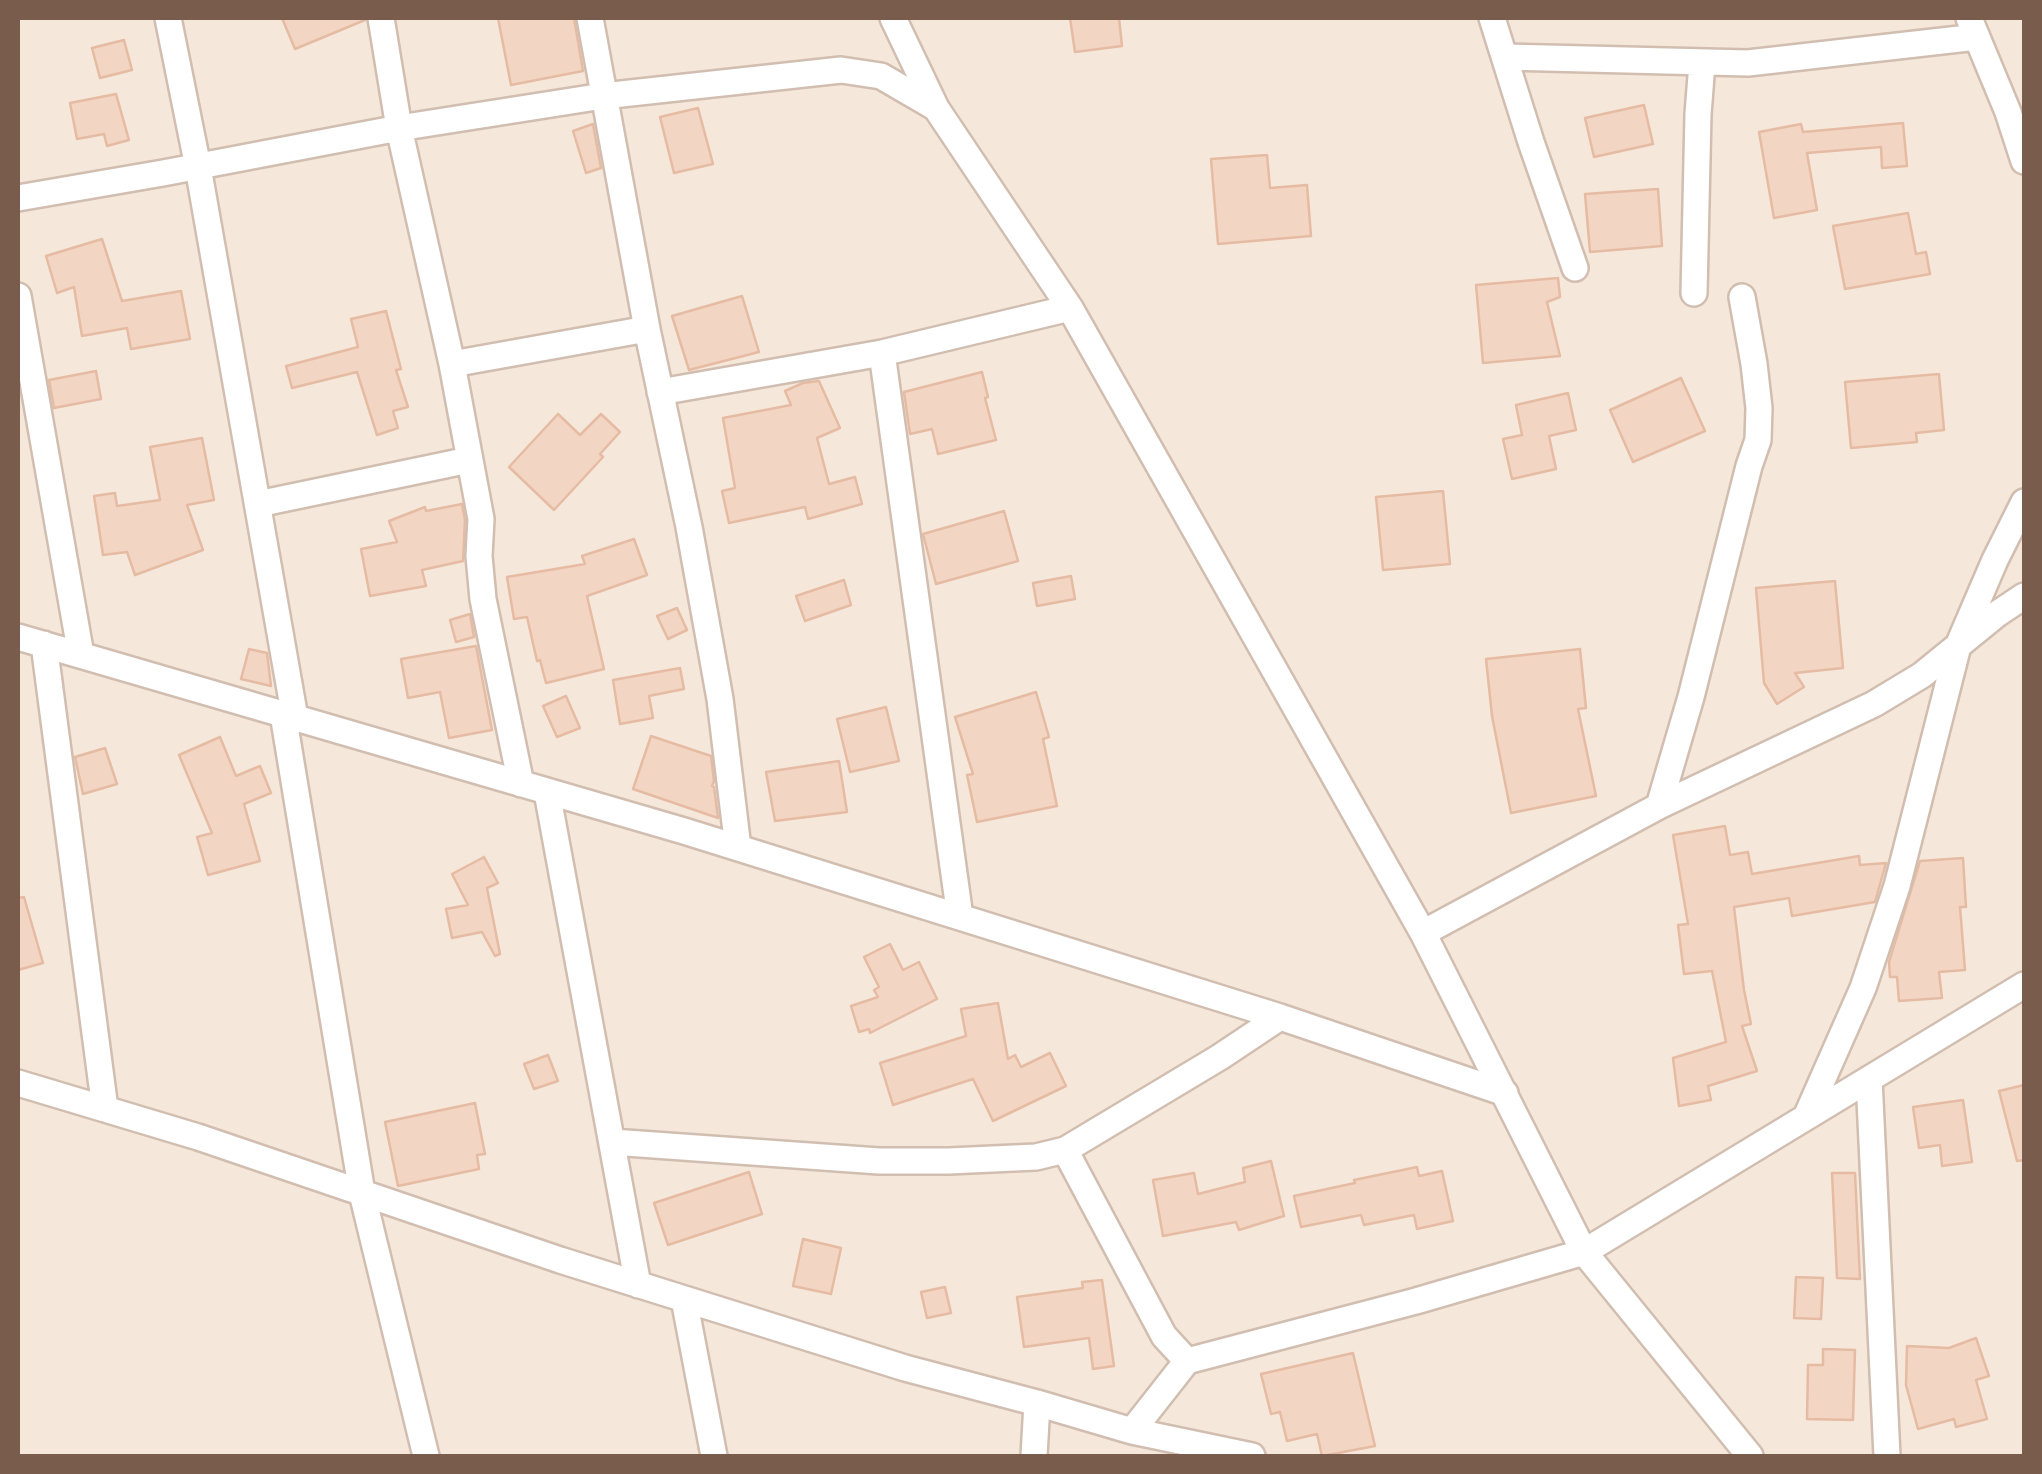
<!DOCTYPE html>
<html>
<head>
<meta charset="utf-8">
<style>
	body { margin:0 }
	#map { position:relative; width:2042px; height:1474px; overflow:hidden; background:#fdf6ec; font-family:"IBM Plex Sans",sans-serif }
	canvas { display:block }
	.frame { position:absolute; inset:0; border:20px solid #7a5c4d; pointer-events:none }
</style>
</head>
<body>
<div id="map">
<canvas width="2042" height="1474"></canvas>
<div class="frame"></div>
</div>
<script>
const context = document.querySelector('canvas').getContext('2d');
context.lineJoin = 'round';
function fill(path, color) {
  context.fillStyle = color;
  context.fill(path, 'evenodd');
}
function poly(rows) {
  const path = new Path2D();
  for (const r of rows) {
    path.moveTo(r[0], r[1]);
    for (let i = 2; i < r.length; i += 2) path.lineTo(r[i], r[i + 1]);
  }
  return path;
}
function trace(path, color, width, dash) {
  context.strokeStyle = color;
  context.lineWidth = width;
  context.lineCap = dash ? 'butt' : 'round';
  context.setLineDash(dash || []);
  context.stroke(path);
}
fill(poly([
	[18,18,2024,18,2024,1456,18,1456]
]), '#f5e8da');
const building = poly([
	[282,18,365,18,365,20,295,49,282,18],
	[498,18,574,18,583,71,511,85,498,18],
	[1070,18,1119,18,1122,46,1075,52,1070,18],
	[124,40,132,70,100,78,92,48,124,40],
	[116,94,129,140,107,146,104,134,77,139,70,103,116,94],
	[1644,105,1653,144,1594,157,1585,118,1644,105],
	[698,108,713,164,674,173,660,117,698,108],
	[1903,123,1907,166,1882,168,1881,147,1807,153,1817,210,1774,218,1759,132,1801,124,1803,132,1903,123],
	[593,124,601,168,586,173,573,131,593,124],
	[1267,155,1270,188,1307,185,1311,236,1218,244,1211,159,1267,155],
	[1658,189,1662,246,1590,252,1585,194,1658,189],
	[1908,213,1916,254,1926,252,1930,274,1845,289,1833,226,1908,213],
	[102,239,122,301,181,291,190,339,131,349,127,328,82,336,74,287,57,293,46,256,102,239],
	[1558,278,1560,297,1547,302,1560,356,1483,363,1476,285,1558,278],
	[742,296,759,352,689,370,672,316,742,296],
	[386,311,401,369,396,370,408,407,393,411,398,428,377,435,357,372,292,388,286,366,358,347,351,319,386,311],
	[96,371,101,399,54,408,49,380,96,371],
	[982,372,988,397,985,398,996,440,938,454,932,429,910,434,904,392,982,372],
	[1939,374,1944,430,1916,433,1917,442,1851,448,1845,382,1939,374],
	[1681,378,1705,431,1633,462,1610,410,1681,378],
	[819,381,840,428,817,438,829,484,855,477,862,504,808,519,805,507,729,523,722,491,735,488,723,418,791,405,785,391,803,383,819,381],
	[1568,393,1576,430,1549,436,1556,469,1512,479,1503,439,1522,435,1516,405,1568,393],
	[558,414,580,435,601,414,620,432,600,454,603,457,554,510,509,467,558,414],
	[202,438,214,500,187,505,203,550,135,575,127,552,103,555,94,496,115,493,117,506,160,500,150,447,202,438],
	[1443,491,1450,564,1383,570,1376,497,1443,491],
	[462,504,465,520,463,561,422,570,426,586,370,596,361,549,397,542,389,521,425,507,426,511,462,504],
	[1004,511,1018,561,936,584,923,534,1004,511],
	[634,539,647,575,587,596,604,669,546,683,540,660,537,661,527,617,514,619,507,577,585,564,582,556,634,539],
	[1071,576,1075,599,1037,606,1033,583,1071,576],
	[844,580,851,605,805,621,796,596,844,580],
	[1835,581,1843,668,1795,673,1804,687,1777,704,1764,683,1756,588,1835,581],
	[677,608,687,630,668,639,657,616,677,608],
	[470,614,474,637,456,642,450,620,470,614],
	[476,646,492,730,449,738,440,692,408,698,401,659,476,646],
	[249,649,267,653,271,686,241,679,249,649],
	[1580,649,1586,708,1578,709,1596,796,1511,813,1492,716,1486,659,1580,649],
	[680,668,684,689,649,696,653,718,620,724,613,680,680,668],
	[1036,692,1049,737,1043,739,1057,806,977,822,967,775,973,774,955,717,1036,692],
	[566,696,580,728,557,737,543,706,566,696],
	[886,707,899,761,850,772,837,719,886,707],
	[651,736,711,756,714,781,712,786,714,787,718,818,633,789,651,736],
	[220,737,236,776,260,766,271,793,244,804,260,861,208,875,197,837,212,833,179,755,220,737],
	[105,748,117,784,83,794,75,757,105,748],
	[839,761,847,812,775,821,766,772,839,761],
	[1725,826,1730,855,1748,852,1752,874,1859,856,1860,865,1886,863,1875,902,1792,916,1789,898,1734,907,1744,990,1751,1024,1742,1026,1757,1071,1708,1086,1711,1100,1679,1106,1673,1058,1726,1042,1712,971,1684,974,1678,925,1688,924,1673,835,1725,826],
	[484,857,498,883,487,888,500,954,495,956,482,932,452,938,446,909,468,905,452,874,484,857],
	[1963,858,1966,907,1960,907,1965,970,1939,972,1942,998,1899,1001,1897,977,1890,977,1889,962,1920,861,1963,858],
	[24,897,43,963,18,970,18,898,24,897],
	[890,944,903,970,919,962,937,999,870,1033,869,1029,859,1032,851,1006,878,997,874,990,879,987,864,957,890,944],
	[998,1003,1008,1059,1015,1055,1021,1067,1050,1053,1066,1086,993,1121,973,1079,893,1105,880,1063,966,1036,961,1009,998,1003],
	[548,1055,558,1081,534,1089,524,1064,548,1055],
	[2024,1085,2024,1160,2017,1161,1999,1091,2024,1085],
	[1963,1100,1972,1162,1942,1166,1940,1145,1919,1148,1913,1107,1963,1100],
	[475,1103,485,1154,477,1155,479,1169,398,1186,385,1122,475,1103],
	[1271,1161,1284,1216,1239,1230,1236,1222,1163,1236,1153,1180,1194,1173,1198,1194,1245,1182,1243,1168,1271,1161],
	[1417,1167,1419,1176,1442,1171,1453,1221,1417,1229,1414,1215,1364,1225,1361,1215,1301,1227,1294,1196,1355,1183,1354,1180,1417,1167],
	[749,1172,762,1214,668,1245,654,1203,749,1172],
	[1832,1173,1855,1173,1860,1279,1837,1278,1832,1173],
	[803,1239,841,1248,831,1294,793,1286,803,1239],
	[1796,1277,1823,1278,1821,1319,1794,1318,1796,1277],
	[1102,1280,1114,1366,1093,1369,1089,1338,1024,1347,1017,1297,1083,1288,1082,1282,1102,1280],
	[945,1287,951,1313,927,1318,921,1292,945,1287],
	[1976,1338,1989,1376,1976,1380,1987,1419,1956,1427,1954,1419,1918,1429,1906,1385,1907,1346,1949,1348,1976,1338],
	[1823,1349,1855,1350,1853,1420,1807,1419,1808,1365,1823,1365,1823,1349],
	[1353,1353,1375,1446,1322,1456,1317,1434,1287,1441,1280,1412,1271,1414,1261,1374,1353,1353]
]);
fill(building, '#f3d5c3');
trace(building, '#e6bba3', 2.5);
const street = poly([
	[168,18,198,167,295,718],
	[381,18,399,128,452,364,481,519,479,556,483,599,521,784],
	[590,18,647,329,689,527,720,699,738,848],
	[893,18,936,108,1070,308,1423,933,1584,1252,1750,1456],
	[1492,18,1531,142,1575,268],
	[1969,18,2008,112,2024,161],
	[1505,57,1748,63,1977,37],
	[18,198,163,173,399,128,603,96,841,70,881,76,936,108],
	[1694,293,1698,114,1702,63],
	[18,296,81,655],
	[882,353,960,917],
	[452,364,647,329],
	[660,392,882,353,1070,308],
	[258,504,469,460],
	[18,637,684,831,1280,1017,1505,1093],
	[44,644,105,1109],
	[283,714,362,1193,426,1456],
	[547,792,638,1285],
	[1659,806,1691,697,1749,466,1758,440,1759,408,1754,364,1742,297],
	[1423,933,1659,806,1874,704,1922,675,1997,614,2024,596],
	[1869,1079,1887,1456],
	[18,1083,198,1137,560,1260,905,1368,1037,1403,1132,1431,1252,1456],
	[1806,1117,1863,988,1897,886,1958,646,1995,560,2024,502],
	[612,1142,879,1161,949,1161,1036,1157,1065,1150,1220,1057,1280,1017],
	[1065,1150,1164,1336,1187,1361],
	[684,1299,714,1456],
	[1132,1431,1187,1361,1416,1301,1584,1252,2024,985],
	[1034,1456,1037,1403]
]);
trace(street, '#d1beb0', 30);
trace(street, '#fff', 25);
</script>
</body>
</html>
